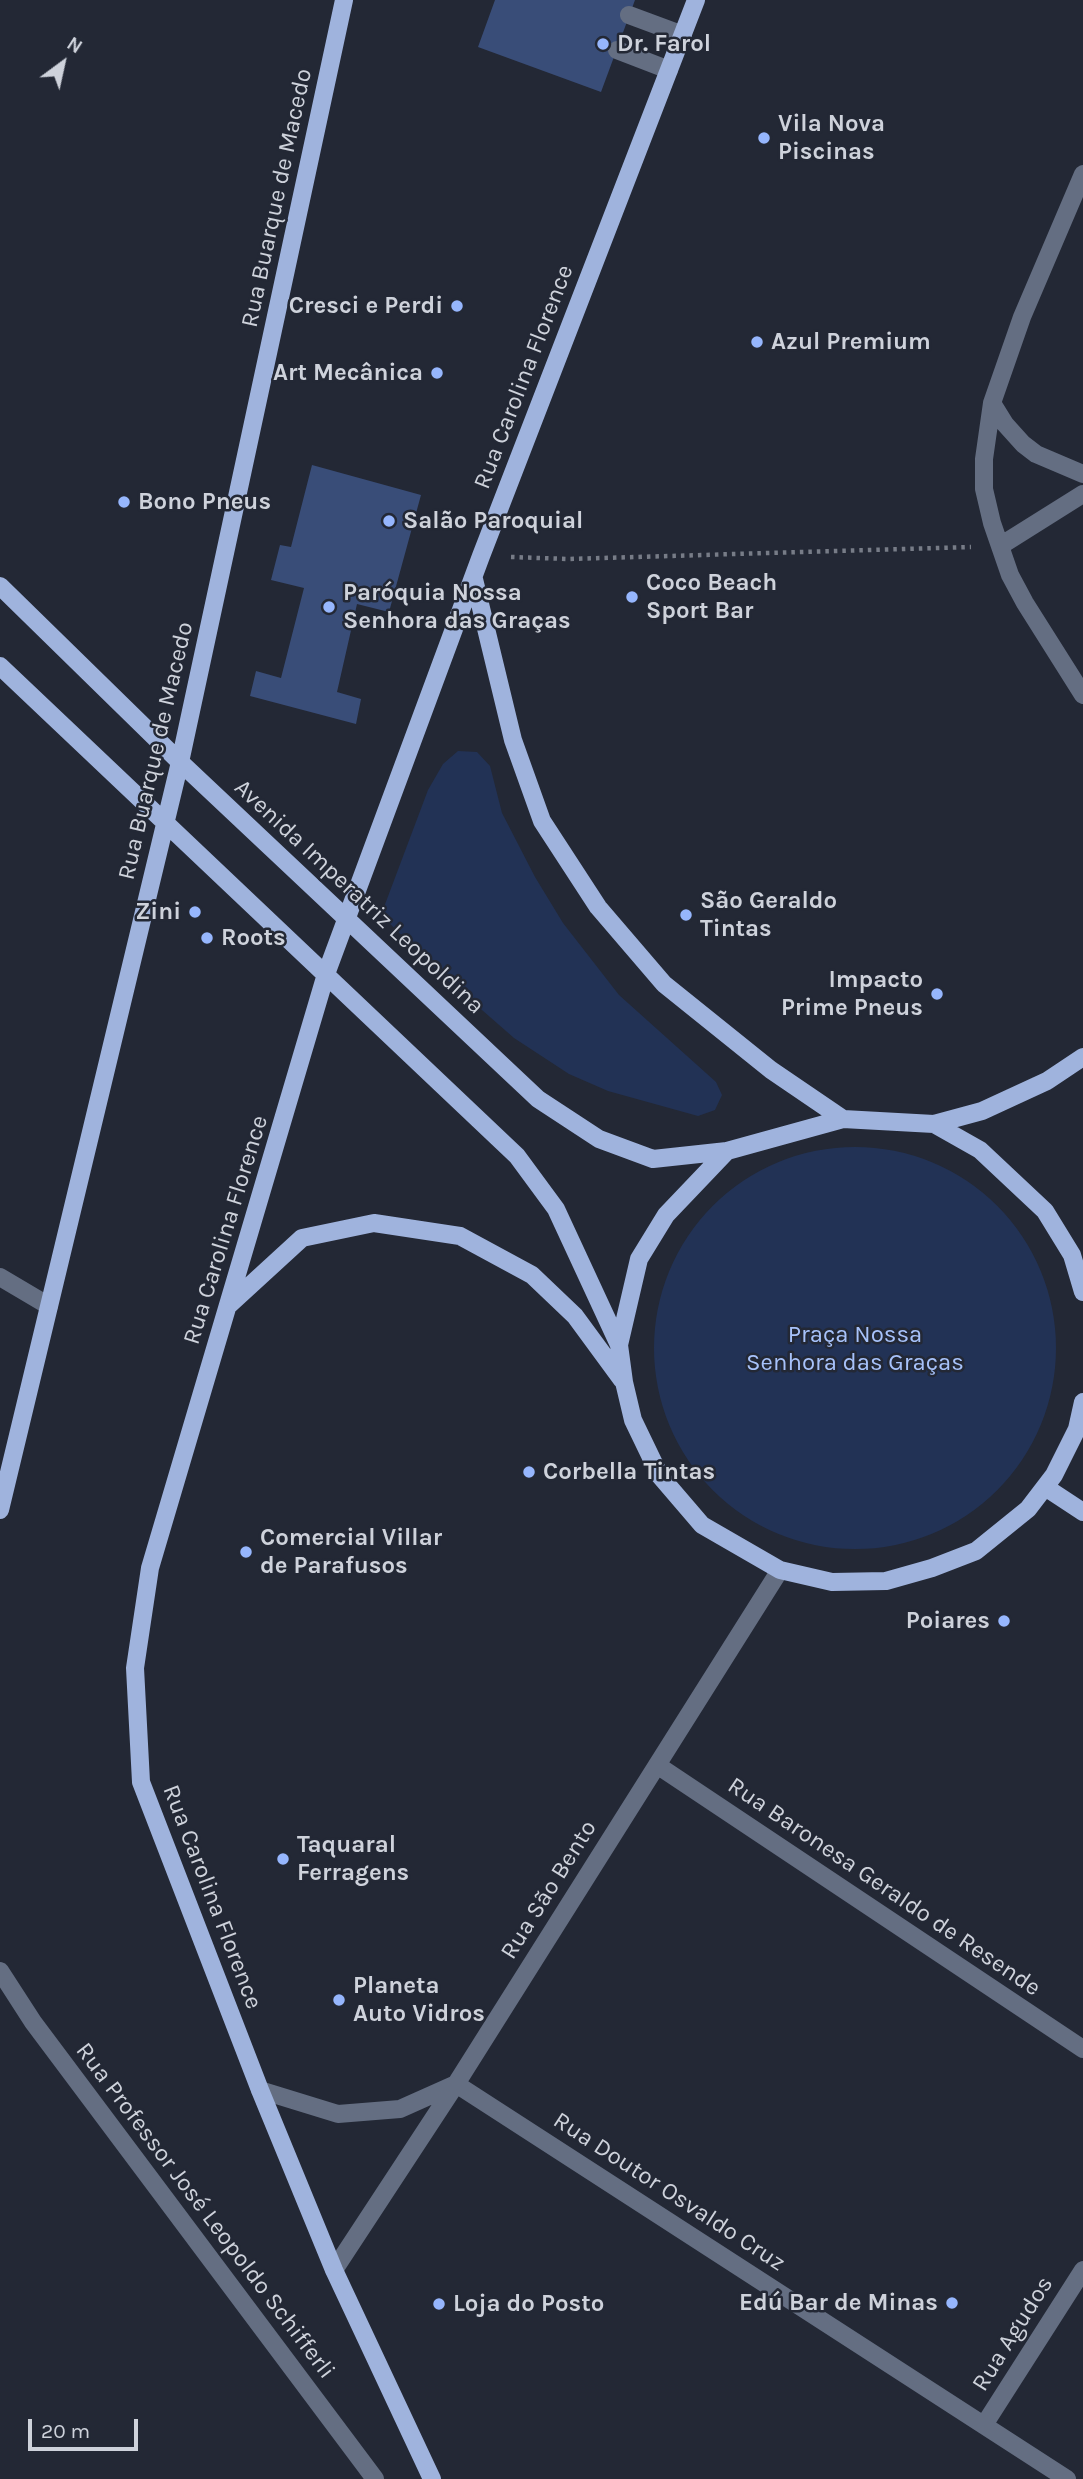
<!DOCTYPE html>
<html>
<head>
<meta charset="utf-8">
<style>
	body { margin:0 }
	#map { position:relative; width:1083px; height:2479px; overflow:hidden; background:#232835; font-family:Karla,sans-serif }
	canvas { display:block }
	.north { position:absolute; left:28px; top:28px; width:70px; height:70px; -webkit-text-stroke:5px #232835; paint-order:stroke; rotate:33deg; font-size:19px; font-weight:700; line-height:28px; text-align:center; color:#ced2db }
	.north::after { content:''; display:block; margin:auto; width:24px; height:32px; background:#ced2db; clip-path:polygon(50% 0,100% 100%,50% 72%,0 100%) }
	.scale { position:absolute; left:28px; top:2419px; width:110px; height:32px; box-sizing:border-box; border:4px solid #ced2db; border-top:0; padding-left:9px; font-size:21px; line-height:24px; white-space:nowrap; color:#ced2db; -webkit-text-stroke:5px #232835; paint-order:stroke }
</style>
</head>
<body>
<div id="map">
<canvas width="1083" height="2479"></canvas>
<div class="north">N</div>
<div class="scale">20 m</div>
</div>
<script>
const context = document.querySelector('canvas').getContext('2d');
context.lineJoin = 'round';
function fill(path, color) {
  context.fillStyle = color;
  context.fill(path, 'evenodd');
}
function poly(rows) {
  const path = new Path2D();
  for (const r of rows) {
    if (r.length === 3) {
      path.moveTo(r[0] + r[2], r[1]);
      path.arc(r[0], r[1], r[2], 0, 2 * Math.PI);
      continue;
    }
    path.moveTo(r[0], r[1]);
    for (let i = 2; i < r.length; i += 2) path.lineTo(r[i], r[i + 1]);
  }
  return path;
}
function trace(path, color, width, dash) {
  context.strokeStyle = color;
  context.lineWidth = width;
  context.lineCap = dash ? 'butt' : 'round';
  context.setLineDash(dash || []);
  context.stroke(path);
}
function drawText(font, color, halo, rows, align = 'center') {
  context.font = font + ' Karla,sans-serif';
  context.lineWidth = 5;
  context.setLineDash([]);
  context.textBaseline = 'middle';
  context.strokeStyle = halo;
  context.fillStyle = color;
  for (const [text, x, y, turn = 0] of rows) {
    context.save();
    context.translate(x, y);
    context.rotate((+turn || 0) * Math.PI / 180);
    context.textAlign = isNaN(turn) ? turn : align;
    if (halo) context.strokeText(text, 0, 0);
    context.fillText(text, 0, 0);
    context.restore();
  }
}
fill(poly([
	[458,751,477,752,490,766,502,813,535,877,563,923,619,995,716,1082,722,1095,715,1110,698,1116,608,1091,569,1074,514,1038,442,975,381,915,428,790,443,764],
	[855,1348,201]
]), '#223255');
fill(poly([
	[495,0,635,0,601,92,478,47],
	[312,465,421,495,389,612,357,604,337,692,361,699,356,724,250,696,256,671,281,678,304,588,271,580,280,545,291,547]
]), '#394d78');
trace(poly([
	[511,557,568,559,971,547]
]), '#777c87', 4.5, [3.5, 5]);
trace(poly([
	[629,15,683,35],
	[617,50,669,70],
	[1083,174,1022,317,992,403,984,459,984,489,992,523,1010,575,1025,603,1083,695],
	[992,403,1005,424,1023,444,1036,454,1083,474],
	[1000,546,1083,494],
	[0,1277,49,1306],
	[657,1765,1083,2049],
	[0,1971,33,2022,375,2479],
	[456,2084,1067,2479],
	[260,2090,338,2114,400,2109,456,2084],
	[334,2270,456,2084,780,1570],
	[984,2425,1083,2270]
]), '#646e82', 18);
trace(poly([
	[474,579,513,740,542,821,598,907,664,984,771,1070,843,1119],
	[0,586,180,762,538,1099,599,1139,653,1159,727,1151,843,1119,934,1124,980,1150,1045,1211,1072,1255,1083,1292],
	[0,666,517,1156,556,1209,619,1345,624,1382,633,1420,660,1476,702,1525,780,1570,832,1582,886,1581,932,1568,976,1551,1028,1509,1054,1475,1077,1429,1083,1402],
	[934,1124,982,1111,1047,1081,1083,1057],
	[230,1304,302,1238,374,1223,460,1236,532,1275,575,1316,622,1380],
	[619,1345,639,1259,666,1215,727,1151],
	[1045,1487,1083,1512],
	[0,1510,180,762,344,0],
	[432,2479,334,2270,260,2090,141,1782,135,1668,150,1568,326,974,481,556,696,0]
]), '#9fb3dd', 18);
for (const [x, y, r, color] of [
	[603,44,7,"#96b6fd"],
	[764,138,7,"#96b6fd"],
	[457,306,7,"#96b6fd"],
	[757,342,7,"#96b6fd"],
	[437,373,7,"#96b6fd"],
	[124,502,7,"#96b6fd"],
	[389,521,7,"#96b6fd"],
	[632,597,7,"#96b6fd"],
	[329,607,7,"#96b6fd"],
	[195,912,7,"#96b6fd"],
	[686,915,7,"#96b6fd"],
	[207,938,7,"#96b6fd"],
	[937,994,7,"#96b6fd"],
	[529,1472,7,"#96b6fd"],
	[246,1552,7,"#96b6fd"],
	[1004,1621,7,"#96b6fd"],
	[283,1859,7,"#96b6fd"],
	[339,2000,7,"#96b6fd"],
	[952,2303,7,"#96b6fd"],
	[439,2304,7,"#96b6fd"]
]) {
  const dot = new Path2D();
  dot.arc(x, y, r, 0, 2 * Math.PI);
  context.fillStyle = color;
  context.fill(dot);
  trace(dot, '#232835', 2.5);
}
drawText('bold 24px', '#ced2db', '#232835', [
	["Dr. Farol",617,44],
	["Vila Nova",778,124],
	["Piscinas",778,152],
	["Cresci e Perdi",443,306,"right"],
	["Azul Premium",771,342],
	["Art Mecânica",423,373,"right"],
	["Bono Pneus",138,502],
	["Salão Paroquial",403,521],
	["Coco Beach",646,583],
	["Sport Bar",646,611],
	["Paróquia Nossa",343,593],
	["Senhora das Graças",343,621],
	["São Geraldo",700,901],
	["Tintas",700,929],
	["Zini",181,912,"right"],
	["Roots",221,938],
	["Impacto",923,980,"right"],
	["Prime Pneus",923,1008,"right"],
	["Corbella Tintas",543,1472],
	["Comercial Villar",260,1538],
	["de Parafusos",260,1566],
	["Poiares",990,1621,"right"],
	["Taquaral",297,1845],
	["Ferragens",297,1873],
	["Planeta",353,1986],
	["Auto Vidros",353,2014],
	["Edú Bar de Minas",938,2303,"right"],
	["Loja do Posto",453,2304]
], 'left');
drawText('24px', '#ced2db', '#232835', [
	["Rua Buarque de Macedo",277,198,-78],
	["Rua Carolina Florence",524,377,-69],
	["Rua Buarque de Macedo",156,751,-77],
	["Avenida Imperatriz Leopoldina",359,897,43],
	["Rua Carolina Florence",226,1230,-73],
	["Rua Baronesa Geraldo de Resende",884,1887,34],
	["Rua São Bento",549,1890,-58],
	["Rua Carolina Florence",212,1897,69],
	["Rua Doutor Osvaldo Cruz",669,2192,33],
	["Rua Professor José Leopoldo Schifferli",205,2211,53],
	["Rua Agudos",1013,2334,-58]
]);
drawText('24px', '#a7c2fa', '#232835', [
	["Praça Nossa",855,1335],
	["Senhora das Graças",855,1363]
]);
</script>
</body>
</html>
